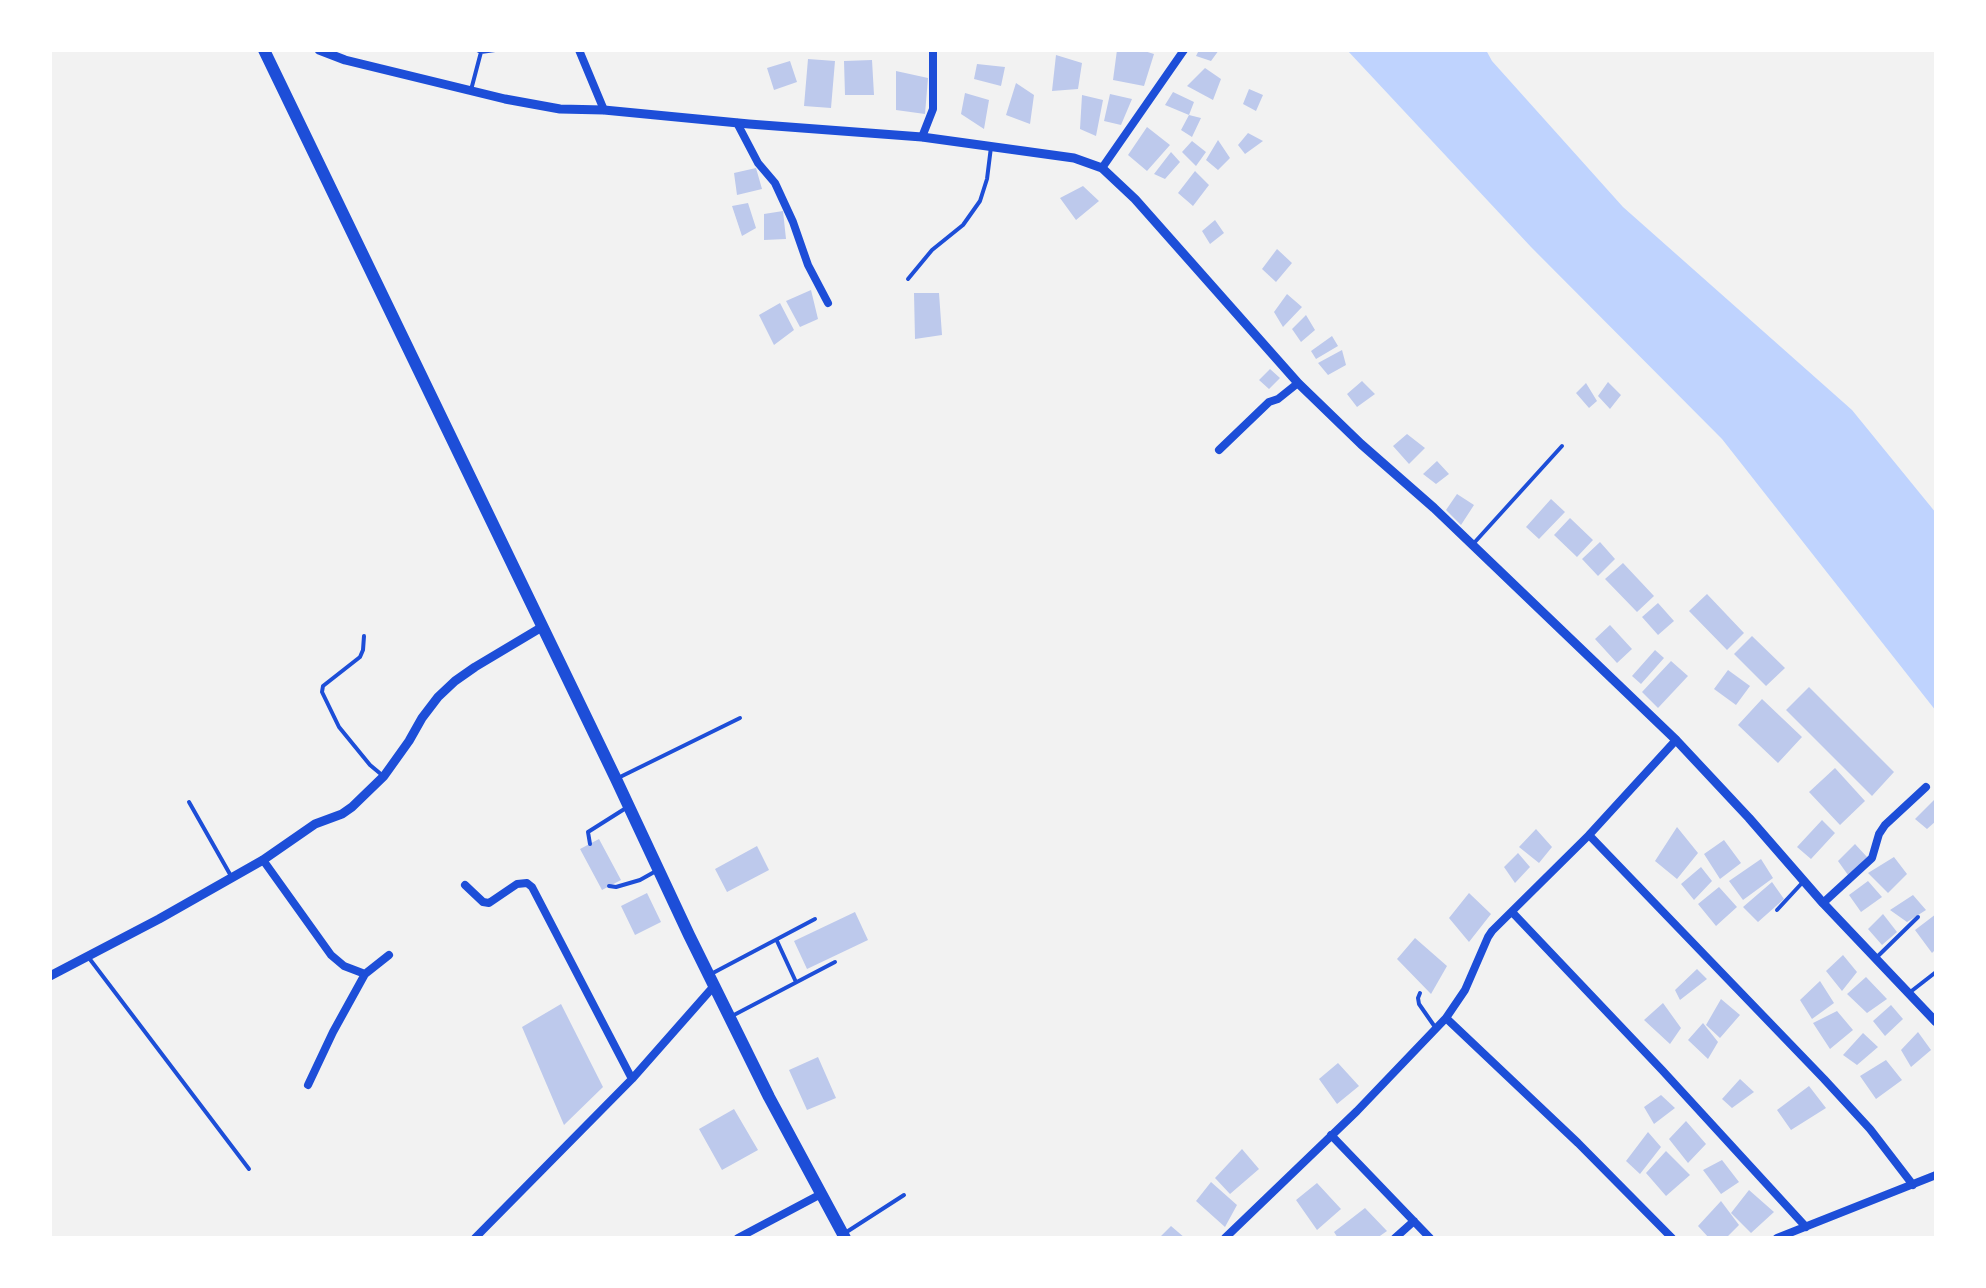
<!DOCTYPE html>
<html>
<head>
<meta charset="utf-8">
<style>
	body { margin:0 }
	#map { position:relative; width:1986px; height:1288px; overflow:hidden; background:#f2f2f2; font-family:"Space Grotesk",sans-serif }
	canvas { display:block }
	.frame { position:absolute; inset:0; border:52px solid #fff; pointer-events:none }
</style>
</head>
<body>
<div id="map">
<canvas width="1986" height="1288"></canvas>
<div class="frame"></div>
</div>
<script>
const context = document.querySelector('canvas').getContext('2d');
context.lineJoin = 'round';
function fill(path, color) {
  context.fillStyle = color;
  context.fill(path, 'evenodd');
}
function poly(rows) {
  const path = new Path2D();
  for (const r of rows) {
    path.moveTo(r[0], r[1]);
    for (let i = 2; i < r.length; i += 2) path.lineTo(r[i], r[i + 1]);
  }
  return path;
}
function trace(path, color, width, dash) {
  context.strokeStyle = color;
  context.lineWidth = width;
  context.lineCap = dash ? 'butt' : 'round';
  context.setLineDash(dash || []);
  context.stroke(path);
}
fill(poly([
	[1347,50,1486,50,1492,61,1623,207,1852,410,1936,513,1936,711,1722,439,1531,247]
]), '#bfd3fe');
fill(poly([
	[1117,50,1141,50,1154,54,1144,86,1113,80],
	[1199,50,1219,50,1211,61,1196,56],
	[1056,55,1082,63,1078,89,1052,91],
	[808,59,835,61,831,108,804,106],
	[872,60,874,95,845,95,844,61],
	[790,61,797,82,774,90,767,68],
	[977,64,1005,67,1001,86,974,79],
	[1205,68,1221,79,1213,100,1187,86],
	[896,71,928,78,925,114,896,110],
	[1016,83,1034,95,1030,124,1006,115],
	[1249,89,1263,95,1256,111,1243,104],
	[1173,92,1194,102,1189,115,1165,105],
	[965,93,989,100,984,129,961,114],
	[1110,94,1132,99,1121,125,1104,121],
	[1082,95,1103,100,1096,136,1080,129],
	[1189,115,1201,118,1192,137,1181,130],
	[1147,127,1170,145,1147,171,1128,155],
	[1248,133,1263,141,1245,154,1238,145],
	[1218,140,1230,158,1218,170,1206,160],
	[1192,141,1206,152,1196,166,1182,152],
	[1171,152,1180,162,1165,179,1154,174],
	[756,168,762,189,737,195,734,173],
	[1195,171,1209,185,1193,206,1178,193],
	[1083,186,1099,201,1076,220,1060,198],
	[748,203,756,228,742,236,732,206],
	[783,211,786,239,764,240,764,214],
	[1215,220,1224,233,1210,244,1202,231],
	[1277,249,1292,263,1276,282,1262,269],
	[811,290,818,319,800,327,786,301],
	[914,293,939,293,942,335,915,339],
	[1287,294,1302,307,1283,327,1274,312],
	[780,303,794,330,774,345,759,315],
	[1306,315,1315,330,1301,342,1292,329],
	[1332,336,1338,346,1316,359,1311,351],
	[1342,350,1346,365,1328,375,1318,363],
	[1270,369,1280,378,1269,389,1259,380],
	[1362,381,1375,394,1357,407,1347,394],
	[1608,382,1621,395,1610,409,1598,396],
	[1586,383,1597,401,1589,408,1576,393],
	[1407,434,1425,448,1409,464,1393,446],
	[1437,461,1449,474,1436,484,1423,474],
	[1457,494,1474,505,1461,525,1446,510],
	[1551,499,1565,512,1539,539,1526,527],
	[1570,518,1593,540,1577,557,1554,535],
	[1600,542,1615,559,1598,576,1582,559],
	[1623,563,1654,596,1637,612,1605,579],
	[1707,594,1744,633,1727,650,1689,611],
	[1658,603,1674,621,1658,635,1642,617],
	[1610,625,1632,649,1617,663,1595,639],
	[1752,636,1785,668,1766,686,1734,654],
	[1655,650,1664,658,1641,684,1632,676],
	[1671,661,1688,676,1658,708,1642,692],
	[1728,670,1750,686,1736,705,1714,689],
	[1809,687,1894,772,1872,796,1786,710],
	[1762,699,1802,737,1778,763,1738,725],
	[1835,768,1865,801,1840,825,1809,792],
	[1934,800,1936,803,1936,821,1927,829,1915,819],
	[1822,820,1835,833,1811,859,1797,847],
	[1677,827,1698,853,1677,879,1655,861],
	[1536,829,1552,847,1539,863,1519,847],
	[599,839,621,880,602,890,580,849],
	[1724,840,1741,863,1720,879,1704,854],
	[1855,844,1867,857,1848,875,1838,861],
	[757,846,769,870,727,892,715,869],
	[1518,853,1530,867,1515,883,1504,867],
	[1894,857,1907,874,1888,893,1868,873],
	[1761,859,1773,878,1743,900,1729,881],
	[1701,867,1712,881,1694,900,1681,884],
	[1868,881,1882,897,1861,912,1849,895],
	[1772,882,1784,899,1758,922,1743,907],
	[1719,887,1737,907,1716,926,1698,904],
	[647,893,661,922,635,935,621,906],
	[1469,893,1491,914,1469,942,1449,918],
	[1913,895,1926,910,1907,922,1890,910],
	[855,912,868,940,807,969,794,941],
	[1883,914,1897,932,1882,945,1868,929],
	[1936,914,1936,949,1932,953,1915,930],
	[1415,938,1447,966,1431,994,1397,959],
	[1843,955,1857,972,1842,991,1826,971],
	[1697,969,1707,979,1680,1000,1675,990],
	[1866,977,1887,999,1867,1013,1847,994],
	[1820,981,1834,1003,1812,1019,1800,1000],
	[1721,999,1740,1015,1720,1038,1706,1025],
	[1663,1003,1681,1028,1670,1044,1644,1020],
	[561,1004,603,1087,564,1125,522,1027],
	[1891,1005,1903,1019,1885,1036,1873,1021],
	[1837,1011,1853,1030,1830,1049,1813,1023],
	[1703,1023,1718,1042,1708,1059,1688,1040],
	[1918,1032,1931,1050,1911,1067,1901,1050],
	[1863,1033,1878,1047,1857,1065,1843,1055],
	[818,1057,836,1098,807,1110,789,1070],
	[1886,1060,1902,1080,1876,1099,1860,1076],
	[1338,1063,1359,1086,1337,1104,1319,1079],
	[1740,1079,1754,1092,1732,1108,1722,1099],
	[1809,1086,1826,1108,1791,1130,1777,1110],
	[1661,1095,1675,1108,1654,1124,1644,1107],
	[734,1109,758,1150,722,1170,699,1129],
	[1686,1121,1706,1144,1688,1163,1669,1139],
	[1648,1132,1661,1147,1640,1174,1626,1161],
	[1242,1149,1259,1169,1230,1194,1215,1178],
	[1666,1151,1690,1175,1666,1196,1646,1173],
	[1722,1160,1739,1182,1721,1194,1703,1170],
	[1211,1182,1237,1205,1225,1227,1196,1201],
	[1317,1183,1341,1209,1317,1230,1296,1200],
	[1749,1190,1774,1212,1751,1233,1731,1213],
	[1721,1201,1739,1225,1726,1238,1709,1238,1698,1226],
	[1365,1208,1387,1231,1377,1238,1338,1238,1334,1232],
	[1171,1226,1185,1238,1159,1238]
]), '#bdc9ec');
trace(poly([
	[477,50,481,52,495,50],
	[471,90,481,52],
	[908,279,932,250,963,225,980,201,987,179,991,147],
	[1474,543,1562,446],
	[364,636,363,650,360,657,323,686,322,692,339,727,370,765,382,775],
	[618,778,740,718],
	[189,802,231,876],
	[590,844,588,832,626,808],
	[609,886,616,887,640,880,656,871],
	[1777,910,1802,883],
	[777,941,796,982],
	[1878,956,1918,917],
	[89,958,249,1169],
	[711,974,815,919],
	[1420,993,1418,998,1419,1004,1435,1027],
	[1909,993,1936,972],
	[732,1016,835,962],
	[845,1233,904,1195]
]), '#1d4ed8', 4);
trace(poly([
	[579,50,604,110],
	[737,123,758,163,775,183,793,222,808,265,828,303],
	[922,137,933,109,933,50],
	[1102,168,1184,50],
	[1219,450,1269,402,1278,399,1298,383],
	[1589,835,1824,1079,1870,1129,1913,1185],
	[263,860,331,955,344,966,365,974,333,1032,308,1085],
	[465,885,483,902,489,903,517,884,527,883,532,887,632,1079],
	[1823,903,1872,858,1879,834,1885,825,1926,787],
	[1512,912,1662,1070,1806,1227],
	[365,974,389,955],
	[1446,1018,1578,1143,1672,1238],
	[1331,1135,1430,1238],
	[475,1238,632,1079,714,986],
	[738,1238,821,1194],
	[1225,1238,1357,1111,1446,1018,1465,990,1488,937,1492,931,1589,835,1676,740],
	[1395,1238,1414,1221],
	[1777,1238,1936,1175]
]), '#1d4ed8', 8);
trace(poly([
	[319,50,345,60,505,99,560,109,604,110,749,124,922,137,1074,158,1102,168,1135,199,1298,383,1361,444,1434,508,1676,740,1749,818,1823,903,1936,1022],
	[50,976,159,919,263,860,315,824,342,814,352,807,384,776,409,741,422,718,438,697,455,681,475,667,542,627]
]), '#1d4ed8', 9);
trace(poly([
	[264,50,616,779,689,935,769,1097,845,1238]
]), '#1d4ed8', 12);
</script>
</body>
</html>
